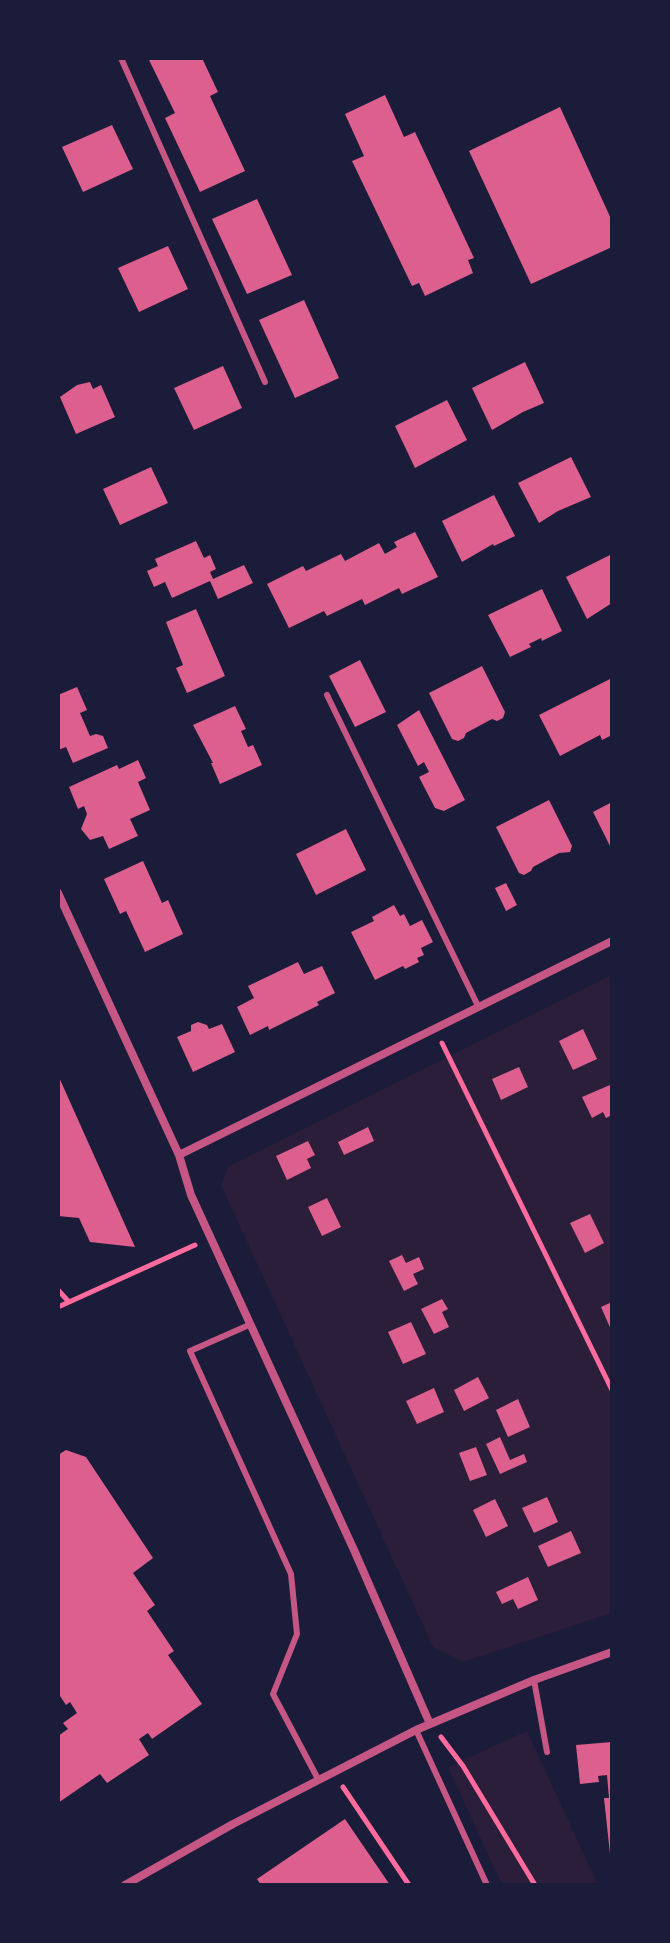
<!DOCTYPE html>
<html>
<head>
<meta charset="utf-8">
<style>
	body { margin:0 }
	#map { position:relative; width:670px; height:1943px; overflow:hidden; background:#1b1b3a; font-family:"Archivo Narrow",sans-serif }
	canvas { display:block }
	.frame { position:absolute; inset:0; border:60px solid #1b1b3a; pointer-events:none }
</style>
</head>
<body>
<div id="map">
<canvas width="670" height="1943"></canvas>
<div class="frame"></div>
</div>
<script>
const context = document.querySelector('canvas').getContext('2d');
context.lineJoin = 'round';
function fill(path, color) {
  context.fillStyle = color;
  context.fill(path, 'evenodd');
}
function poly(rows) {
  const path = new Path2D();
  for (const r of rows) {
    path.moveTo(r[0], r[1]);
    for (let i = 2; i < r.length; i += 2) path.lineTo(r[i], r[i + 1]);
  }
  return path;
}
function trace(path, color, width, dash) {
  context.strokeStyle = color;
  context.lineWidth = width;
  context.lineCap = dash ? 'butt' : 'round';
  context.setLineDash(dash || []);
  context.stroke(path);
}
fill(poly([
	[612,975,612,1613,463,1662,433,1647,221,1185,228,1167],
	[527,1731,598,1885,502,1885,448,1767]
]), '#2a1e3b');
fill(poly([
	[154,58,202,58,218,92,210,96,245,171,200,192,165,118,175,113,149,60],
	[385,95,404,137,415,132,474,258,468,260,473,273,425,296,419,283,412,286,352,161,364,156,345,114],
	[560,107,612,221,612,247,531,284,469,151],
	[112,125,133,169,83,192,62,147],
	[257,199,292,275,247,294,212,219],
	[168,246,188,289,139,312,118,268],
	[304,300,339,378,295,398,259,320],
	[525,362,544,403,523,412,492,430,472,388],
	[223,366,242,408,194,430,174,388],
	[90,382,93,389,101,385,115,417,76,434,60,397,77,385],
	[447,400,467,440,415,468,395,426],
	[571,457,591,497,558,511,539,523,518,483],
	[151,467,168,503,120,525,103,489],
	[494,495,515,536,494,546,493,544,462,562,442,521],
	[415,532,438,577,404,593,402,594,399,588,365,605,362,599,327,616,324,611,289,628,267,584,303,566,306,571,341,554,345,561,379,543,385,554,397,547,394,542],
	[196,541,204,558,210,555,216,569,210,572,213,579,244,565,253,583,218,599,210,581,172,598,165,582,154,587,147,571,158,566,155,559],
	[612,554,612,603,587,619,566,577],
	[542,589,562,631,542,641,541,638,529,644,531,647,510,657,488,615],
	[196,609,225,676,187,693,176,668,183,665,166,622],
	[360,660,386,712,355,727,329,676],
	[482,666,505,712,503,718,497,721,492,719,466,733,464,738,458,741,452,739,429,693],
	[612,678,612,735,602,740,600,735,560,756,539,715],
	[77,687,87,710,80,713,90,736,96,734,103,736,108,748,73,763,66,747,58,750,58,695],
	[235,706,246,729,241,731,248,747,253,745,262,765,220,784,211,763,213,763,193,725],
	[419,710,465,800,444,811,435,808,419,777,429,772,424,762,418,766,397,725],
	[138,760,146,778,138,782,150,810,130,819,138,836,109,849,103,836,90,840,81,829,87,814,84,806,78,809,69,787,117,765,119,769],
	[549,800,572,846,570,852,559,853,533,867,531,871,524,875,519,873,496,827],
	[612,802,612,850,593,812],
	[346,829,366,870,316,895,296,854],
	[143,861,162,903,168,900,183,934,145,952,126,911,120,914,104,879],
	[506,883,517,905,506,911,495,888],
	[394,905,400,916,404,914,410,926,422,920,433,942,421,948,424,955,417,958,419,962,405,969,403,966,375,980,351,932,374,921,372,917],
	[298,962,304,974,322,966,335,993,317,1002,319,1005,269,1030,268,1026,250,1035,237,1007,254,998,248,986],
	[198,1022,207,1025,209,1029,222,1024,235,1052,193,1072,177,1037,191,1031,191,1025],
	[583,1029,597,1059,573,1070,559,1041],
	[519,1067,528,1087,501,1100,492,1079],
	[58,1075,135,1247,90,1242,79,1218,58,1216],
	[610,1085,612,1115,606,1118,603,1112,592,1118,582,1097],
	[368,1127,374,1141,344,1155,338,1142],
	[308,1141,315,1155,307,1159,311,1168,287,1180,276,1156],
	[327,1198,341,1227,322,1236,308,1207],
	[590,1214,604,1243,585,1253,570,1223],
	[402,1255,406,1263,419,1257,424,1269,413,1274,418,1284,404,1291,389,1261],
	[442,1299,448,1309,442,1312,449,1327,434,1334,421,1309],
	[612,1302,612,1332,601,1307],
	[411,1322,426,1354,403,1364,388,1332],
	[478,1377,489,1398,464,1411,454,1390],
	[434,1388,444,1412,417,1424,406,1401],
	[518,1399,530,1427,508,1437,496,1410],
	[500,1437,510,1460,524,1454,527,1462,500,1474,486,1444],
	[476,1447,487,1475,470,1481,459,1453],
	[66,1450,86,1457,153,1558,133,1573,155,1605,147,1611,174,1651,168,1655,202,1704,152,1739,148,1733,139,1739,149,1755,107,1783,100,1774,58,1803,58,1736,68,1729,63,1723,77,1713,70,1702,66,1705,58,1693,58,1455],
	[547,1497,558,1522,534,1533,522,1508],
	[495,1499,508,1526,486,1537,473,1510],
	[571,1531,581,1553,548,1567,538,1546],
	[528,1577,538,1600,518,1609,513,1599,502,1604,496,1592],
	[612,1742,612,1854,610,1854,604,1798,609,1798,607,1775,598,1776,599,1782,580,1784,576,1745],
	[345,1819,390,1885,261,1885,257,1879]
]), '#dd5f8e');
trace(poly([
	[442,1043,612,1390],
	[58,1290,69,1302],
	[58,1307,195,1245],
	[441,1737,463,1766,535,1885],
	[343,1787,409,1885]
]), '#ff6b9d', 5);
trace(poly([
	[121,58,265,382],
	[327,695,478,1006],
	[249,1325,190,1351,291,1574,297,1634,273,1694,318,1779],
	[534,1680,547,1752],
	[416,1730,487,1885]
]), '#c65784', 6);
trace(poly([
	[58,893,179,1155,191,1195,354,1550,430,1724],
	[179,1155,612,941],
	[125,1885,233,1824,416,1730,534,1680,612,1652]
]), '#c65784', 8);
</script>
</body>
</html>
